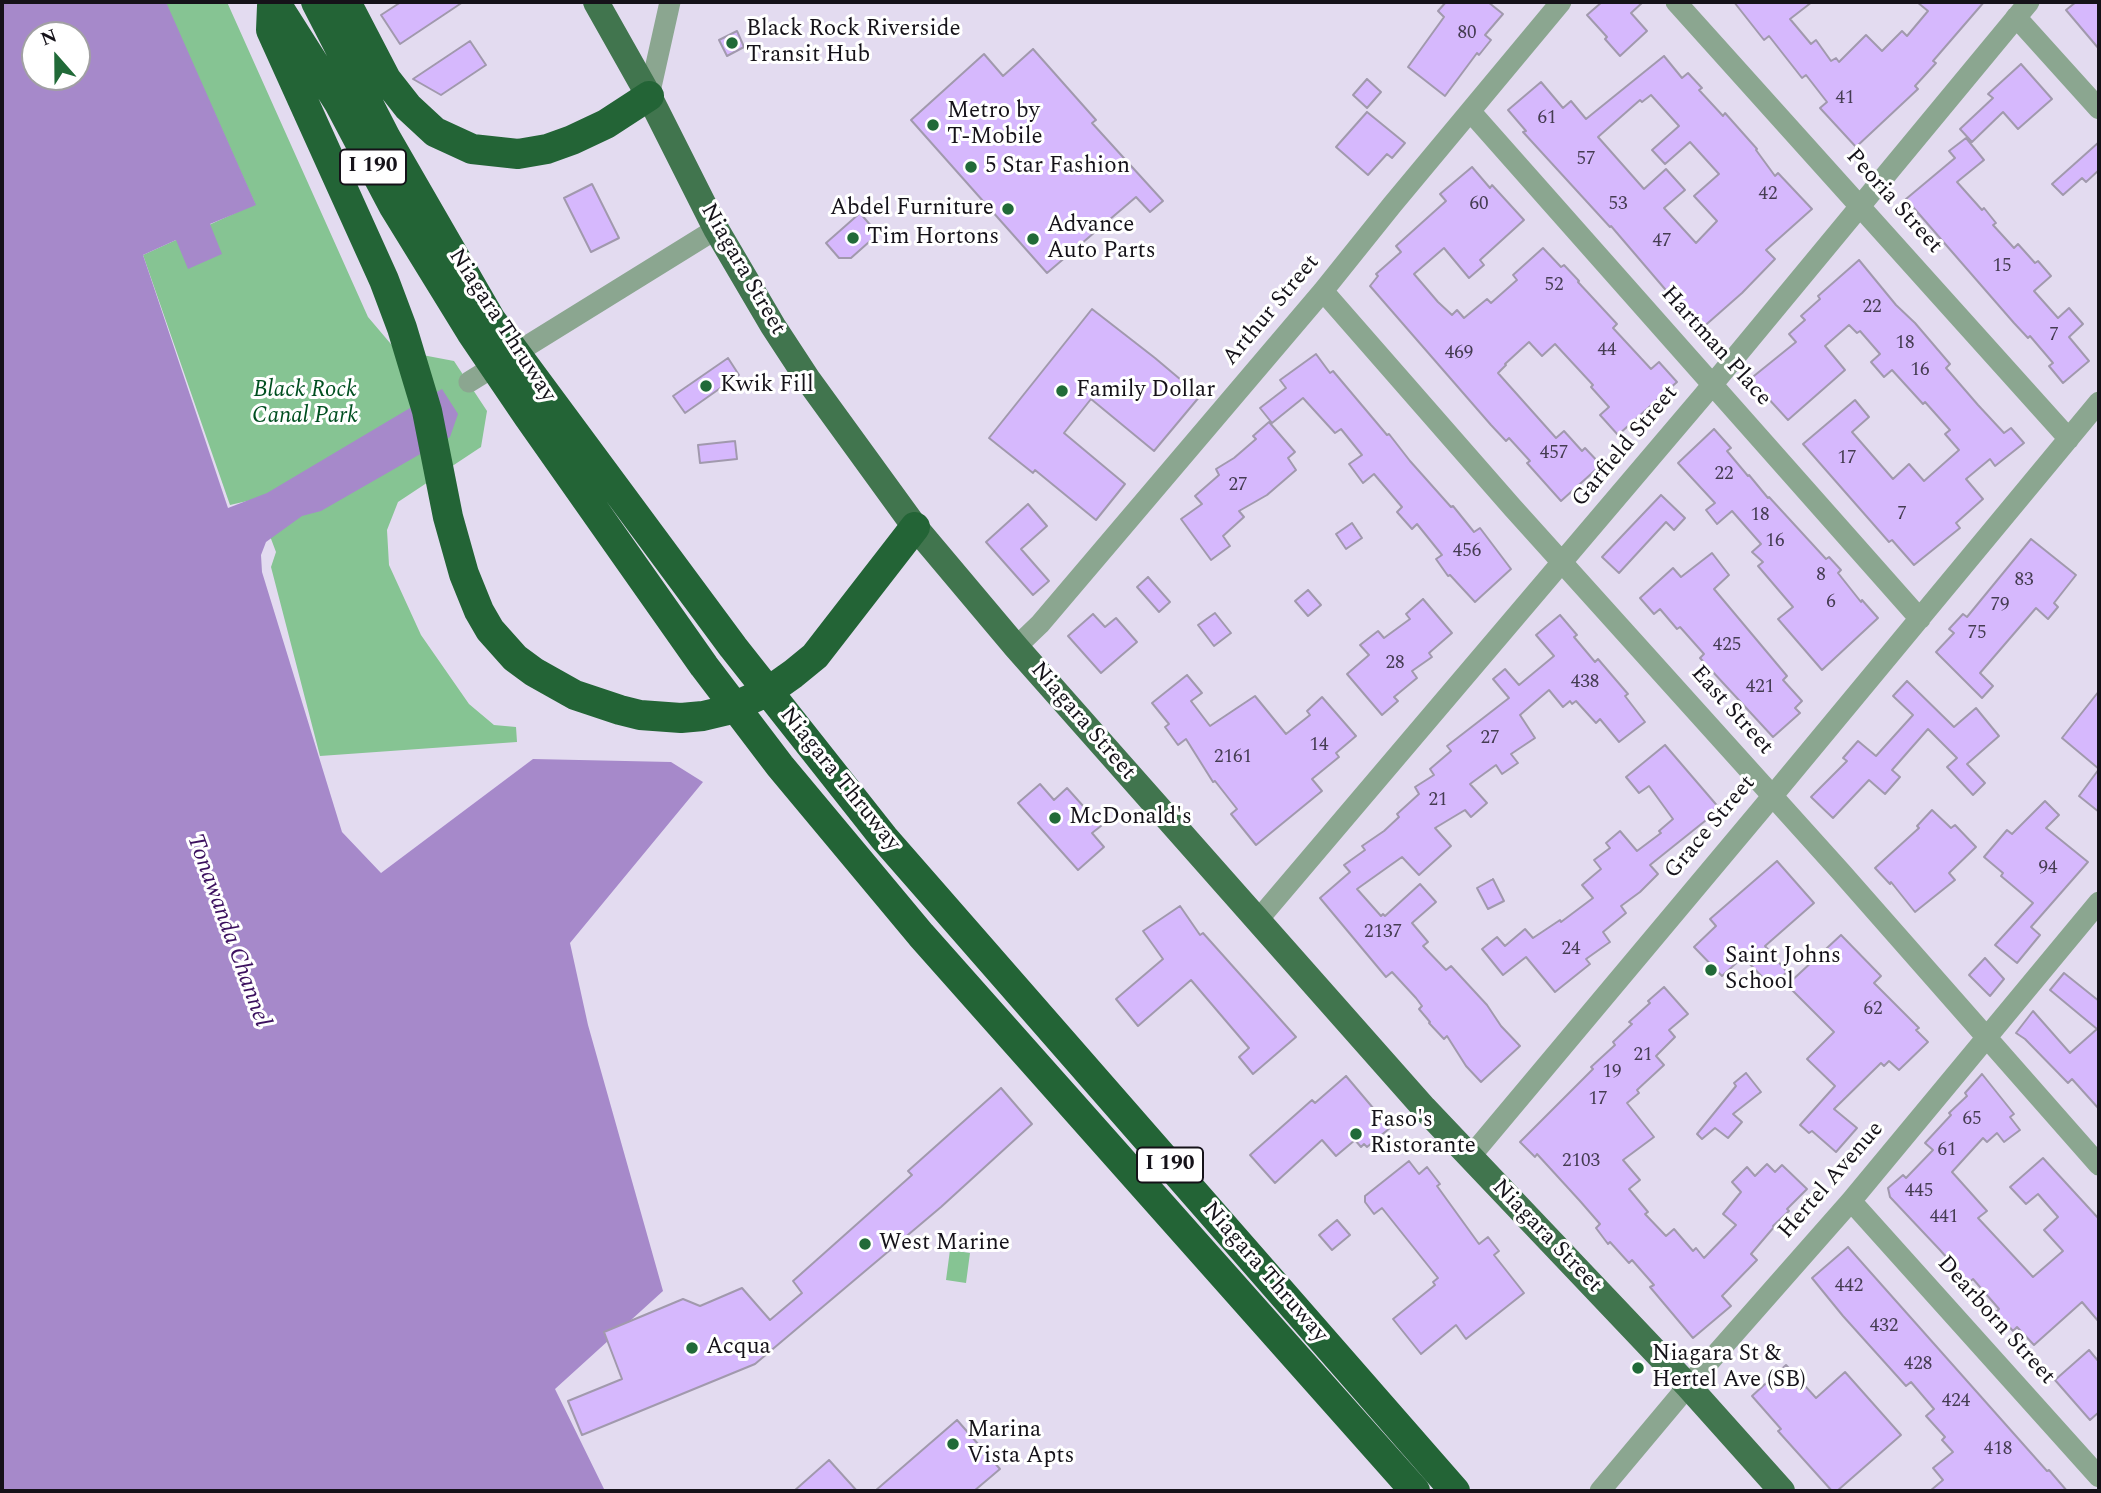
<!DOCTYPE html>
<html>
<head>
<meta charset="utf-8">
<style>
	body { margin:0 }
	#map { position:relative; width:2101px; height:1493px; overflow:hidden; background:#e3dbf0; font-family:Spectral,serif }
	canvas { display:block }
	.frame { position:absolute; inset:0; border:4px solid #151219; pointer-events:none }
	.north { position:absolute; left:21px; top:21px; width:70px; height:70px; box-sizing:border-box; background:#fff; border:2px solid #a1a0a3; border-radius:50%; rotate:339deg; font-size:19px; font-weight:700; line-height:28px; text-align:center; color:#151219 }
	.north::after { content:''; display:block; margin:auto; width:24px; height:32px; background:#216a38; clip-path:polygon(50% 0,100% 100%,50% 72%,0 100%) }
</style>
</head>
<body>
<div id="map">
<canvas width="2101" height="1493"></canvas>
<div class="frame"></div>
<div class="north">N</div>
</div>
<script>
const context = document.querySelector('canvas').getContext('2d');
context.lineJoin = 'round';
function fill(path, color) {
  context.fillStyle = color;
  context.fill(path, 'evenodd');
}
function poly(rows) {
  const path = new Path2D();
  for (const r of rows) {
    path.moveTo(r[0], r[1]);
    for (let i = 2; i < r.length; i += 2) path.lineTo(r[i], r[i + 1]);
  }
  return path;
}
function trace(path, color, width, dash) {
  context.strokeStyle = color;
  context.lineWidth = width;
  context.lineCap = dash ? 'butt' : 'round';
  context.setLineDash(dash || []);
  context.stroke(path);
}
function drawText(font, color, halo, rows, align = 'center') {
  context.font = font + ' Spectral,serif';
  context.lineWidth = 6;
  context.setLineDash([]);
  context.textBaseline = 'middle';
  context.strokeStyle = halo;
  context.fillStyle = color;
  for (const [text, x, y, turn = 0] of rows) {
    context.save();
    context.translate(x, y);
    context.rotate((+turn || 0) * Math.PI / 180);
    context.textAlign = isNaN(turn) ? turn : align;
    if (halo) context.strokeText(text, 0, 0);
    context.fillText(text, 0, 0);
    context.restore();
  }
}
fill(poly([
	[165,2,227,2,368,317,396,350,454,361,487,411,481,447,398,502,387,530,389,565,421,635,469,704,494,725,516,727,517,742,320,756,271,567,276,552,256,499,230,505,143,255,255,204],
	[950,1250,970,1253,966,1283,946,1280]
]), '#86c493');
fill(poly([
	[2,2,166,2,256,205,210,224,222,254,188,269,176,240,143,255,228,508,267,493,442,389,458,414,450,437,321,511,302,516,266,542,261,555,262,572,342,832,381,873,533,759,671,762,703,782,570,943,588,1025,663,1291,555,1389,605,1491,2,1491],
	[35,35,77,35,77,77,35,77]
]), '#a689ca');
const building = poly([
	[401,2,463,2,400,44,381,15,401,2],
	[1446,2,1488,2,1503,14,1485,35,1491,40,1479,55,1477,53,1445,96,1408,67,1444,17,1438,11,1446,2],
	[1602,2,1643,2,1631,13,1647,31,1620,56,1605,39,1607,37,1587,15,1602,2],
	[1734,2,1812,2,1790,19,1811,44,1816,40,1831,61,1836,58,1839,62,1866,35,1882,51,1902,31,1907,36,1928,11,1917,2,1984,2,1933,61,1936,63,1915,86,1918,89,1856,147,1820,108,1827,102,1806,75,1802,78,1769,36,1764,40,1734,2],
	[2076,2,2099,2,2099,49,2066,10,2076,2],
	[737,31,744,47,727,56,719,40,737,31],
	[470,41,486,65,441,95,413,79,470,41],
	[1033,49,1096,120,1092,123,1163,201,1150,212,1136,197,1047,273,911,120,984,54,1003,76,1033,49],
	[1664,56,1682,78,1688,73,1702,88,1699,90,1723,116,1725,113,1757,149,1756,150,1775,176,1778,173,1812,209,1766,250,1775,259,1742,293,1700,330,1611,226,1610,227,1523,132,1526,131,1508,110,1541,82,1563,108,1571,101,1586,119,1664,56],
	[1651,95,1679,126,1652,150,1665,164,1690,142,1719,174,1694,196,1717,221,1696,243,1664,208,1685,190,1666,169,1644,189,1598,137,1640,100,1642,102,1651,95],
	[2021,64,2052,99,2018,129,2003,112,1972,142,1960,129,1993,98,1988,94,2021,64],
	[1367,79,1381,92,1367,108,1353,95,1367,79],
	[1367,112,1405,143,1392,158,1387,154,1368,175,1336,147,1367,112],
	[1966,138,1984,160,1957,182,1982,210,1984,208,1996,223,1993,225,2014,248,2018,244,2035,263,2038,261,2051,276,2034,291,2058,318,2069,308,2083,324,2069,337,2089,361,2063,383,2049,366,2053,363,2030,336,2028,338,2014,323,1906,199,1955,158,1949,151,1966,138],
	[2099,142,2099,170,2086,182,2082,178,2063,195,2052,184,2099,142],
	[1472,167,1490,188,1492,185,1524,220,1480,260,1484,265,1469,278,1444,248,1414,274,1438,302,1452,315,1457,310,1464,318,1487,299,1491,303,1517,280,1513,275,1543,248,1561,267,1564,265,1579,281,1578,282,1617,324,1613,328,1651,369,1659,362,1677,382,1618,435,1600,415,1609,407,1591,387,1593,385,1555,344,1542,356,1529,342,1505,364,1506,365,1498,373,1556,438,1564,431,1582,451,1585,448,1601,465,1561,501,1527,463,1530,461,1509,438,1506,441,1491,425,1370,286,1378,276,1376,274,1401,252,1396,246,1446,201,1440,194,1472,167],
	[592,184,619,238,591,252,564,198,592,184],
	[860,213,878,234,851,258,839,258,826,243,860,213],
	[1859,260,1896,305,1915,323,1950,364,1946,368,1978,405,2004,433,2011,428,2024,443,1995,466,1990,459,1966,479,1983,499,1956,523,1960,528,1914,565,1892,540,1889,542,1803,444,1855,400,1869,417,1852,432,1893,479,1909,464,1924,481,1959,450,1945,434,1950,430,1925,402,1923,404,1892,370,1884,377,1871,362,1880,354,1860,331,1857,333,1849,325,1825,346,1845,370,1788,420,1766,396,1764,398,1749,380,1796,342,1789,334,1805,320,1801,316,1820,299,1818,296,1859,260],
	[1092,309,1155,358,1200,396,1154,451,1091,399,1064,433,1125,484,1096,520,1035,470,1033,473,989,438,1092,309],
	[1316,354,1330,373,1333,371,1387,435,1389,434,1410,461,1451,507,1453,506,1474,532,1480,528,1511,569,1475,602,1450,575,1448,576,1436,559,1442,555,1417,524,1412,529,1397,512,1402,507,1374,474,1363,483,1349,464,1362,455,1341,429,1335,433,1303,398,1272,423,1260,408,1286,388,1280,380,1316,354],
	[728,358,739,375,685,413,673,396,728,358],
	[1269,422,1295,452,1288,458,1296,470,1267,495,1239,511,1244,517,1223,536,1230,546,1211,560,1181,519,1202,504,1195,496,1219,475,1216,469,1234,458,1256,439,1253,436,1269,422],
	[1714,429,1731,448,1727,451,1748,476,1749,475,1768,498,1769,497,1826,559,1829,557,1841,570,1838,573,1861,602,1862,600,1878,618,1822,670,1778,619,1793,607,1758,566,1763,562,1752,552,1761,544,1732,511,1717,524,1706,510,1715,503,1678,463,1714,429],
	[735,441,737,459,700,463,698,445,735,441],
	[1661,495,1685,518,1674,530,1666,522,1619,573,1602,557,1661,495],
	[1028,504,1047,526,1021,549,1049,581,1033,595,986,542,1028,504],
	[1352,523,1362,538,1346,549,1336,534,1352,523],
	[2031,539,2076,575,2054,603,2058,607,2048,619,2036,608,1980,673,1993,686,1982,698,1936,652,1954,633,1949,629,1963,614,1967,617,2031,539],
	[1712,553,1729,575,1714,589,1787,676,1783,680,1802,701,1795,708,1800,713,1773,737,1700,658,1704,654,1680,627,1677,629,1660,609,1654,614,1640,598,1673,568,1681,577,1712,553],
	[1148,577,1170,602,1159,612,1137,587,1148,577],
	[1308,590,1321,605,1308,616,1295,601,1308,590],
	[1423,599,1452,633,1429,653,1432,657,1412,671,1417,678,1394,697,1398,701,1382,715,1347,674,1369,655,1360,645,1378,631,1384,638,1410,619,1406,614,1423,599],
	[1215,613,1231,633,1214,646,1198,625,1215,613],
	[1093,614,1105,627,1116,618,1137,642,1101,673,1068,636,1093,614],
	[1560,615,1577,635,1574,637,1595,662,1598,659,1628,694,1625,696,1645,722,1619,742,1600,719,1596,723,1576,701,1572,704,1570,701,1563,707,1549,690,1520,715,1535,738,1511,754,1518,763,1502,774,1496,765,1470,784,1487,803,1471,817,1465,810,1435,828,1451,846,1419,875,1402,857,1357,889,1381,916,1383,914,1385,916,1420,884,1436,902,1412,923,1428,942,1423,946,1446,970,1451,966,1487,1005,1501,1026,1520,1046,1481,1082,1466,1066,1447,1036,1444,1039,1429,1023,1430,1022,1419,1009,1422,1006,1416,998,1392,972,1386,977,1320,898,1350,872,1344,865,1365,850,1362,846,1384,831,1399,817,1397,814,1419,794,1415,787,1434,775,1430,769,1451,751,1447,746,1509,698,1493,679,1505,669,1519,685,1554,656,1536,635,1560,615],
	[1187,675,1202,693,1191,701,1210,726,1255,696,1286,734,1310,715,1307,711,1322,697,1356,736,1336,753,1339,757,1312,779,1322,791,1256,845,1231,814,1237,809,1215,781,1213,782,1186,739,1178,745,1165,727,1169,724,1152,703,1187,675],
	[1907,681,1954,727,1976,708,1999,736,1967,764,1985,783,1973,795,1947,767,1957,758,1928,729,1892,770,1900,777,1885,794,1869,780,1833,818,1811,797,1847,761,1843,758,1858,741,1876,756,1913,715,1893,696,1907,681],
	[2099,691,2099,769,2062,738,2099,691],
	[1665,745,1720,809,1650,865,1658,874,1640,892,1621,906,1626,913,1603,932,1610,942,1586,959,1590,964,1555,992,1526,957,1503,975,1482,949,1497,937,1505,946,1525,929,1533,938,1560,920,1561,922,1593,898,1582,885,1601,869,1594,860,1610,848,1606,843,1620,831,1637,851,1661,833,1659,831,1673,819,1649,786,1639,793,1626,777,1665,745],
	[2099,769,2099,812,2079,796,2099,769],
	[1040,784,1054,800,1067,788,1101,826,1092,833,1104,847,1078,870,1018,803,1040,784],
	[2045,801,2059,815,2046,828,2088,862,2031,927,2040,935,2017,963,1995,945,2033,903,2001,876,2003,873,1984,857,2007,830,2012,834,2045,801],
	[1932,810,1951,828,1955,825,1976,847,1949,873,1955,880,1915,912,1891,882,1890,884,1875,868,1919,828,1917,826,1932,810],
	[1777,861,1814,903,1765,946,1787,972,1771,986,1743,957,1722,976,1694,947,1716,926,1710,919,1777,861],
	[1493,879,1504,901,1488,909,1477,888,1493,879],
	[1180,906,1200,935,1203,933,1296,1037,1253,1074,1239,1057,1249,1048,1191,980,1138,1026,1116,999,1163,959,1143,931,1180,906],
	[1841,935,1881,976,1874,983,1919,1028,1916,1030,1928,1042,1899,1070,1889,1061,1884,1066,1881,1063,1834,1109,1857,1128,1836,1152,1812,1131,1809,1133,1800,1125,1835,1086,1807,1059,1834,1032,1787,985,1841,935],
	[1985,958,2004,979,1990,996,1969,975,1985,958],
	[2064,973,2099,1001,2099,1109,2072,1079,2068,1083,2025,1039,2016,1033,2033,1011,2070,1053,2097,1029,2050,990,2064,973],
	[1664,987,1688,1014,1669,1030,1675,1037,1656,1056,1664,1065,1637,1090,1639,1093,1627,1103,1654,1137,1623,1160,1640,1180,1629,1189,1648,1212,1645,1214,1666,1236,1674,1229,1693,1251,1696,1248,1704,1258,1736,1225,1723,1214,1741,1192,1732,1182,1747,1167,1755,1176,1767,1164,1775,1172,1782,1165,1807,1189,1787,1209,1789,1211,1773,1226,1774,1227,1751,1254,1757,1260,1722,1296,1731,1306,1693,1338,1650,1287,1654,1285,1632,1260,1629,1263,1610,1242,1608,1244,1596,1228,1600,1224,1580,1201,1537,1154,1535,1157,1520,1142,1593,1069,1591,1067,1615,1045,1613,1042,1632,1024,1629,1022,1650,1003,1648,1001,1664,987],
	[1746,1073,1761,1092,1733,1114,1742,1122,1728,1138,1715,1128,1702,1139,1697,1134,1736,1086,1734,1083,1746,1073],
	[1982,1074,2014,1114,2010,1117,2020,1130,2004,1142,1997,1133,1987,1142,1983,1138,1952,1172,1987,1211,1978,1218,2033,1277,2063,1251,2044,1230,2058,1217,2038,1194,2026,1204,2010,1187,2043,1158,2099,1219,2099,1322,2082,1302,2034,1345,2017,1327,2013,1331,1996,1312,1999,1309,1973,1279,1967,1284,1954,1270,1956,1268,1940,1250,1890,1197,1888,1188,1903,1175,1906,1178,1933,1150,1925,1143,1951,1115,1949,1113,1967,1096,1965,1093,1982,1074],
	[1346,1076,1390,1128,1367,1147,1364,1144,1361,1147,1355,1140,1336,1156,1322,1140,1275,1183,1250,1155,1312,1100,1315,1103,1346,1076],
	[1001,1088,1032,1124,941,1207,755,1364,582,1435,568,1401,622,1379,604,1332,683,1299,700,1306,742,1288,770,1320,802,1293,793,1281,912,1175,908,1171,1001,1088],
	[1409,1161,1419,1174,1427,1167,1440,1184,1437,1186,1479,1244,1488,1237,1499,1251,1494,1255,1524,1293,1466,1339,1456,1325,1421,1354,1393,1319,1435,1285,1433,1282,1438,1278,1382,1208,1374,1214,1365,1202,1365,1196,1409,1161],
	[1337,1220,1350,1235,1332,1250,1319,1235,1337,1220],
	[1848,1247,2047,1471,2049,1470,2067,1491,1930,1491,1943,1480,1933,1468,1953,1452,1942,1440,1945,1437,1926,1416,1934,1409,1911,1382,1906,1386,1843,1316,1812,1278,1848,1247],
	[2089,1350,2099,1362,2099,1412,2090,1420,2055,1380,2089,1350],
	[1786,1365,1816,1398,1845,1372,1901,1435,1837,1491,1832,1491,1778,1431,1781,1429,1752,1396,1786,1365],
	[957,1420,1000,1469,974,1491,875,1491,957,1420],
	[829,1460,857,1491,794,1491,829,1460]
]);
fill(building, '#d6b8fd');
trace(building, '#a199ad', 2);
trace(poly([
	[1676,2,2069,439],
	[2016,17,2099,109],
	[649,96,670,2],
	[1470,111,1920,619],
	[1323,291,1512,507,1841,872,2099,1165],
	[469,382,716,229],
	[1016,647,1040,624,1323,291,1392,205,1561,2],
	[1257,921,1703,396,2029,2],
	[1470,1157,1760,811,2099,402],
	[1851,1201,2099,1477],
	[1600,1491,1688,1386,1851,1201,2099,902]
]), '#8ba690', 21);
trace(poly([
	[596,2,649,96,716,229,773,326,809,381,915,527,1016,647,1424,1108,1688,1386,1782,1491]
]), '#41754e', 26);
trace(poly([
	[275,2,339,103,394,207,471,332,528,416,704,666,780,766,921,935,1415,1491],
	[316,2,386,138,491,320,733,647,884,838,1455,1491],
	[346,2,386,79,408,107,435,132,472,149,518,154,547,149,572,140,606,124,649,96],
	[272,6,271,30,384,280,402,328,427,411,448,517,464,574,479,611,490,630,515,658,534,672,575,695,620,710,640,715,681,718,703,716,724,711,769,691,793,674,815,656,915,527]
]), '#236436', 30);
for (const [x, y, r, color] of [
	[732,43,7,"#216a38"],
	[933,125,7,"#216a38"],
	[971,167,7,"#216a38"],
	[1008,209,7,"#216a38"],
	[853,238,7,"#216a38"],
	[1033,239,7,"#216a38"],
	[706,386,7,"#216a38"],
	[1062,391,7,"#216a38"],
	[1055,818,7,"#216a38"],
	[1711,970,7,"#216a38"],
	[1356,1134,7,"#216a38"],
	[865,1244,7,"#216a38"],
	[692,1348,7,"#216a38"],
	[1638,1368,7,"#216a38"],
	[953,1444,7,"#216a38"]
]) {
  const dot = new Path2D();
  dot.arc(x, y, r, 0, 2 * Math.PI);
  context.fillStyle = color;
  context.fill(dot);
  trace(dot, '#fff', 2.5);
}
drawText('19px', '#453c52', null, [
	["80",1467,34],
	["41",1845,99],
	["61",1547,119],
	["57",1586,160],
	["42",1768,195],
	["60",1479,205],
	["53",1618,205],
	["47",1662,242],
	["15",2002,267],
	["52",1554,286],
	["22",1872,308],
	["7",2054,336],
	["18",1905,344],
	["44",1607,351],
	["469",1459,354],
	["16",1920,371],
	["457",1554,454],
	["17",1847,459],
	["22",1724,475],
	["27",1238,486],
	["7",1902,515],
	["18",1760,516],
	["16",1775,542],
	["456",1467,552],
	["8",1821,576],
	["83",2024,581],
	["6",1831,603],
	["79",2000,606],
	["75",1977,634],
	["425",1727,646],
	["28",1395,664],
	["438",1585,683],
	["421",1760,688],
	["27",1490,739],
	["14",1319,746],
	["2161",1233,758],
	["21",1438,801],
	["94",2048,869],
	["2137",1383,933],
	["24",1571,950],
	["62",1873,1010],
	["21",1643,1056],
	["19",1612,1073],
	["17",1598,1100],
	["65",1972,1120],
	["61",1947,1151],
	["2103",1581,1162],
	["445",1919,1192],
	["441",1944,1218],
	["442",1849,1287],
	["432",1884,1327],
	["428",1918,1365],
	["424",1956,1402],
	["418",1998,1450]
]);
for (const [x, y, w] of [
	[373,167,66],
	[1170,1165,66]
]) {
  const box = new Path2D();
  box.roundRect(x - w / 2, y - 17.5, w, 35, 5);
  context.fillStyle = '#fff';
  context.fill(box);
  trace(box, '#151219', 2);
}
drawText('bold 21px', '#151219', null, [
	["I 190",373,167],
	["I 190",1170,1165]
]);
drawText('23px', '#151219', '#fff', [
	["Black Rock Riverside",746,30],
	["Transit Hub",746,56],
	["Metro by",947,112],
	["T-Mobile",947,138],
	["5 Star Fashion",985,167],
	["Abdel Furniture",994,209,"right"],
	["Advance",1047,226],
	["Auto Parts",1047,252],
	["Tim Hortons",867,238],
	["Kwik Fill",720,386],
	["Family Dollar",1076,391],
	["McDonald's",1069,818],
	["Saint Johns",1725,957],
	["School",1725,983],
	["Faso's",1370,1121],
	["Ristorante",1370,1147],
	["West Marine",879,1244],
	["Acqua",706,1348],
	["Niagara St &",1652,1355],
	["Hertel Ave (SB)",1652,1381],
	["Marina",967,1431],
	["Vista Apts",967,1457]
], 'left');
drawText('23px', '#151219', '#fff', [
	["Peoria Street",1893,202,48],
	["Niagara Street",742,270,60],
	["Arthur Street",1272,311,-50],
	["Niagara Thruway",501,326,57],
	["Hartman Place",1715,347,48],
	["Garfield Street",1626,447,-50],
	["East Street",1731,711,48],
	["Niagara Street",1082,722,49],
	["Niagara Thruway",839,780,51],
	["Grace Street",1711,828,-50],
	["Hertel Avenue",1832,1181,-49],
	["Niagara Street",1546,1237,46],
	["Niagara Thruway",1264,1273,49],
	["Dearborn Street",1995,1321,48]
]);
drawText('italic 23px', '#004f20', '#fff', [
	["Black Rock",305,391],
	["Canal Park",305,417]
]);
drawText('italic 24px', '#3b105e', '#fff', [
	["Tonawanda Channel",227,931,70]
]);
</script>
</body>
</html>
